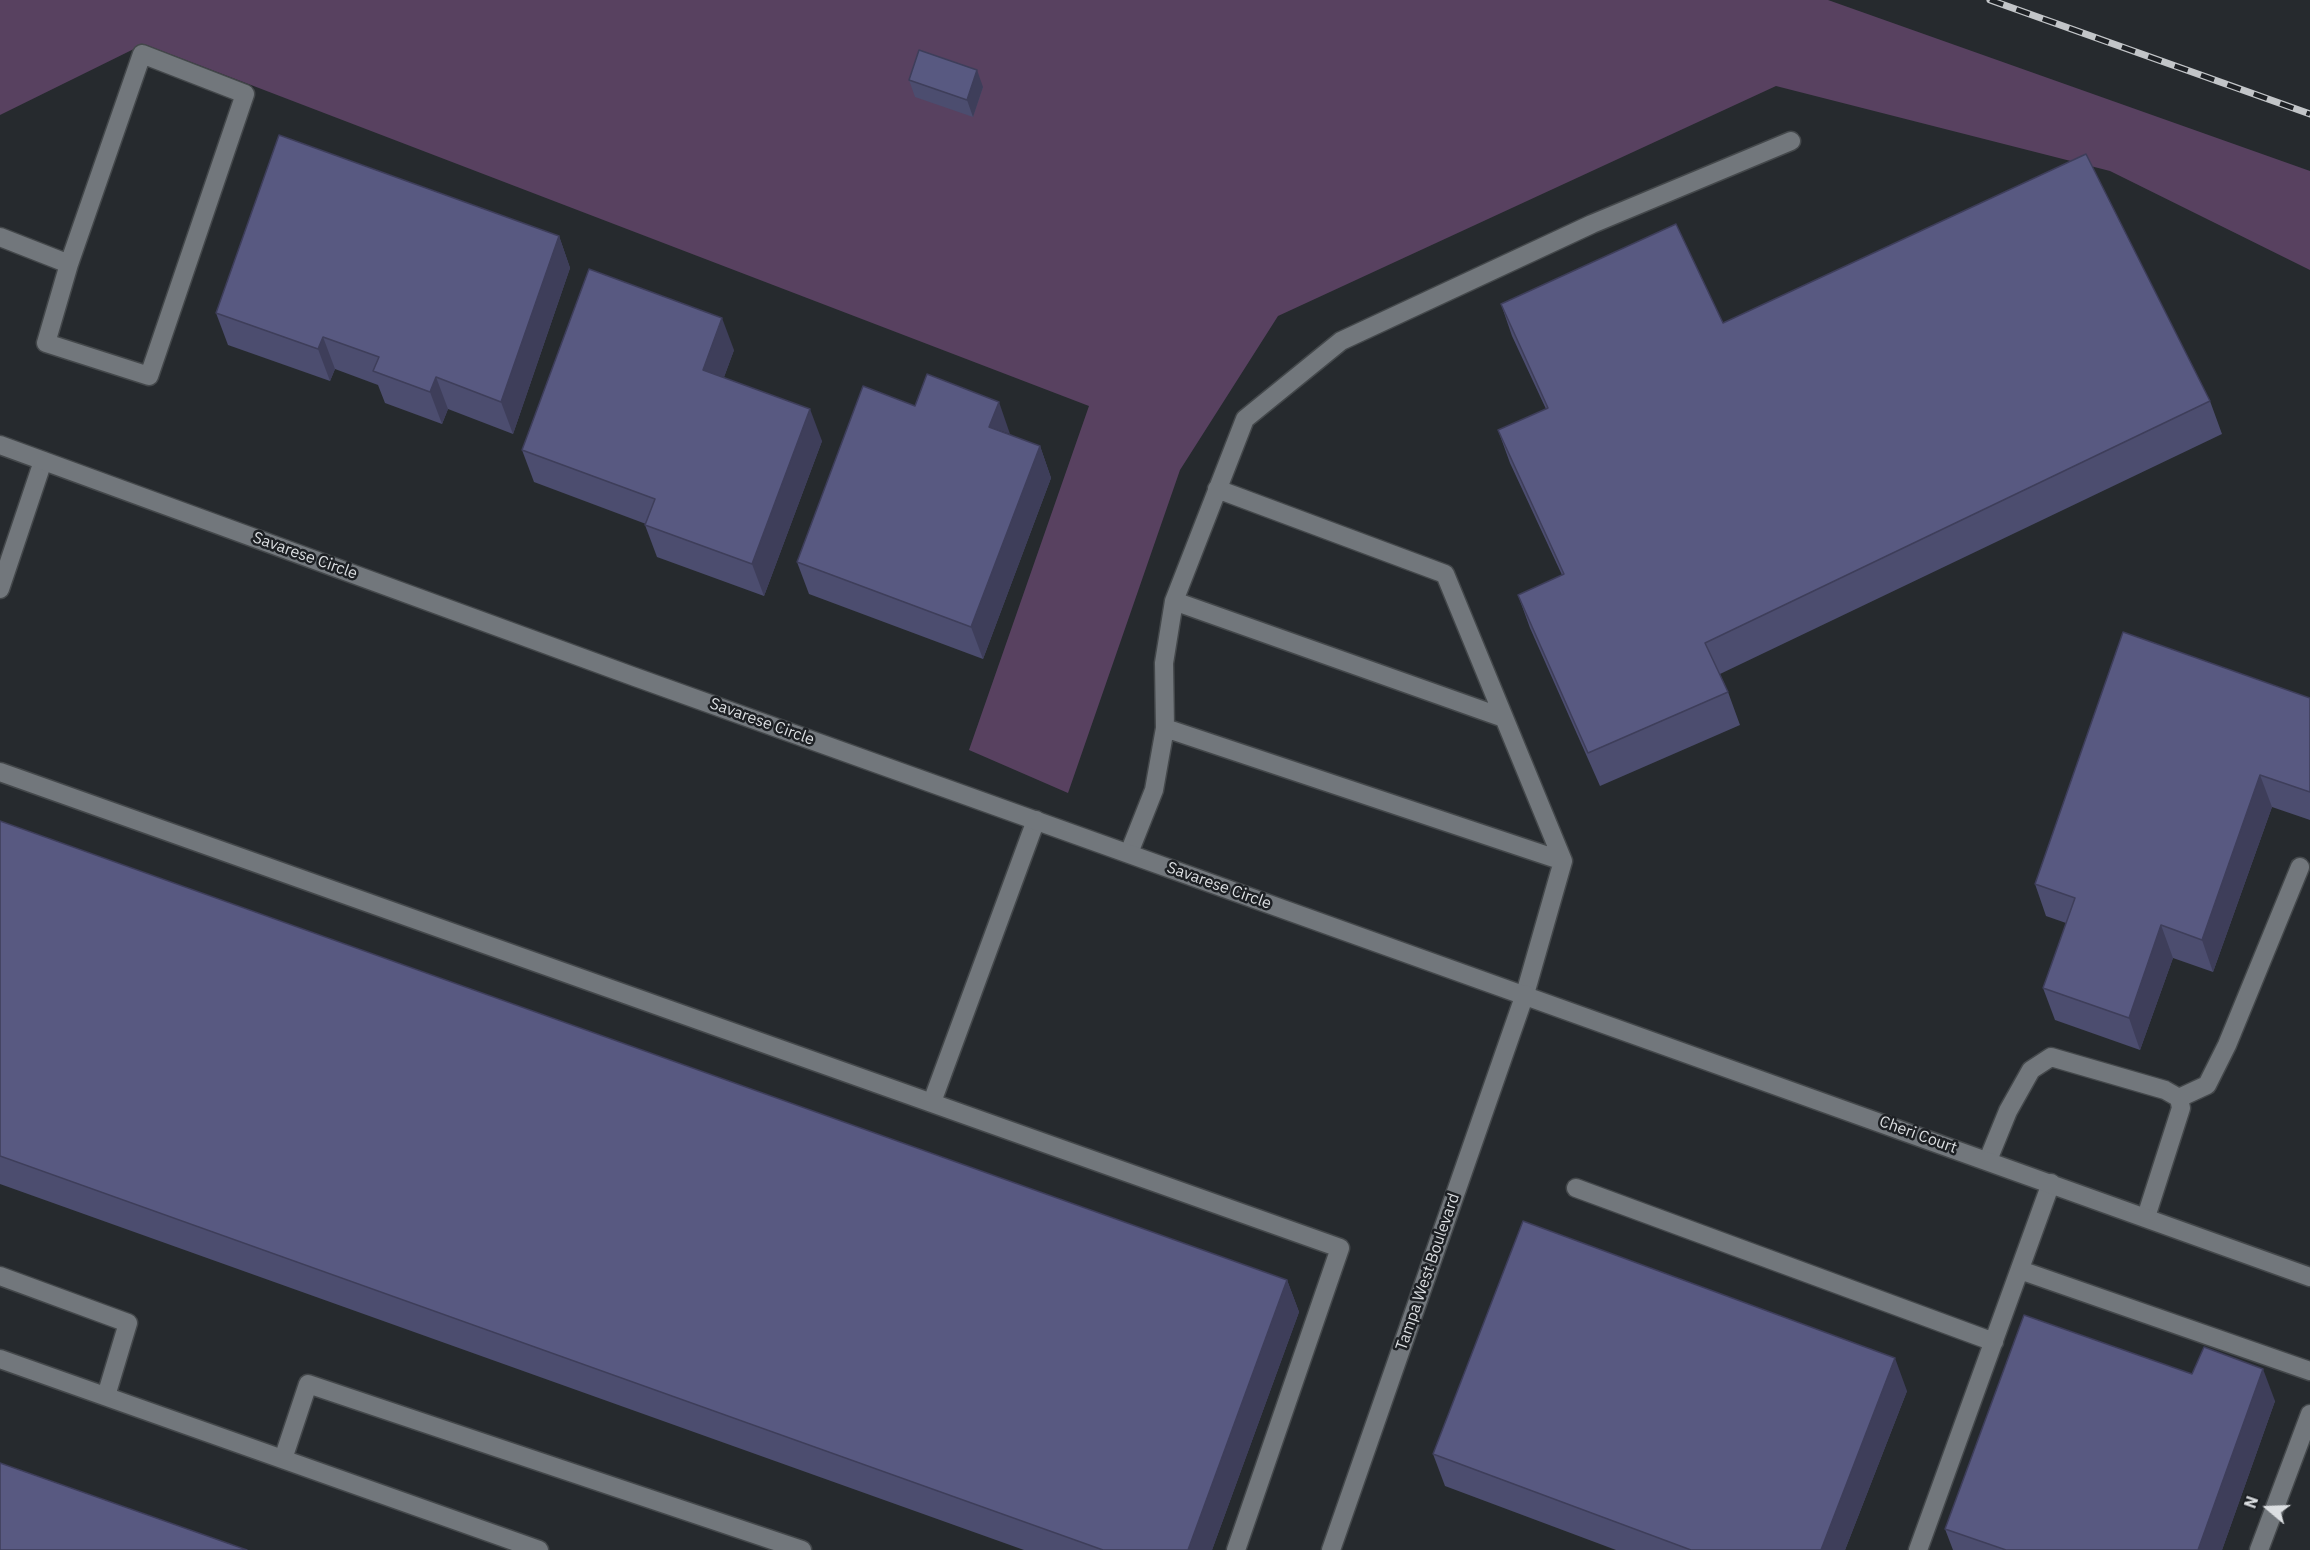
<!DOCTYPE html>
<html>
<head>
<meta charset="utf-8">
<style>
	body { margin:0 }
	#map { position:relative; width:2310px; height:1550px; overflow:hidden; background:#262a2e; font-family:"IBM Plex Sans",sans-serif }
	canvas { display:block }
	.north { position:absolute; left:2238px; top:1478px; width:60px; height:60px; -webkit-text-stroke:4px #1d2024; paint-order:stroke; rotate:289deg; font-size:16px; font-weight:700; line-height:24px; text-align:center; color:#dcdfe2 }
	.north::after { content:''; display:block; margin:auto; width:21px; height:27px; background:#dcdfe2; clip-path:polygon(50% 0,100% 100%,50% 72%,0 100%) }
</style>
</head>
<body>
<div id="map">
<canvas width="2310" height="1550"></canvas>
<div class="north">N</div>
</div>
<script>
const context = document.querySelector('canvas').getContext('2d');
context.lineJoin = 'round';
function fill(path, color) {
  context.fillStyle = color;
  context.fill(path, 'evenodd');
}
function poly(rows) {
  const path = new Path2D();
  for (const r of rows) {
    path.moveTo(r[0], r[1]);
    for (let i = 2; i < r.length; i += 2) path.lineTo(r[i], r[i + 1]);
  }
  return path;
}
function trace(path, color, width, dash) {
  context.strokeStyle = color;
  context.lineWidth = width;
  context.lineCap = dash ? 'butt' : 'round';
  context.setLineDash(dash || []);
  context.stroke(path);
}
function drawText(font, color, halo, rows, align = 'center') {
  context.font = font + ' "IBM Plex Sans",sans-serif';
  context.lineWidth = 5;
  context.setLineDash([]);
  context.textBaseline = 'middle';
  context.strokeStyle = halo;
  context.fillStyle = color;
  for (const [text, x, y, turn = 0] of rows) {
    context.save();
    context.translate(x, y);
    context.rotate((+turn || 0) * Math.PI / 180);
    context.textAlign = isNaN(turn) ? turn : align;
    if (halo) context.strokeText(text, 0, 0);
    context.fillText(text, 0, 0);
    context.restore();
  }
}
fill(poly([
	[0,0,1828,0,2310,171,2310,270,2110,171,1776,86,1278,316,1180,470,1068,793,969,750,1089,406,144,44,0,115]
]), '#584160');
const lane = poly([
	[142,54,245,94,149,376,46,343,69,264,142,54],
	[0,237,69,264],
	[1217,489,1445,574,1563,861,1525,994],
	[0,589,43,461],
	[1174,601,1504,718],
	[0,772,1340,1248,1236,1550],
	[1129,853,1154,790,1165,728],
	[1563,861,1165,728,1164,663,1174,601,1245,419,1341,341,1592,224,1791,141],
	[2179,1098,2207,1085,2227,1045,2300,867],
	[932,1102,1036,820],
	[1988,1160,2008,1111,2031,1070,2051,1057,2165,1090,2179,1098,2181,1108,2146,1217],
	[1576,1188,1994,1342],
	[2020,1270,2310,1371],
	[0,1276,128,1323,106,1396],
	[0,1359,539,1550],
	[283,1459,308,1384,802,1550],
	[1918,1550,2051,1183],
	[2259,1550,2310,1414]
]);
const street = poly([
	[0,445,635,677,2310,1277],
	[1331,1550,1525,994]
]);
trace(lane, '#44484b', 21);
trace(street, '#44484b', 21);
trace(lane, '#72777c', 18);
trace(street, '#72777c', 18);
const rail = poly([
	[1990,0,2310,114]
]);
trace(rail, '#c2c5c8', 7);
trace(rail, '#1d2024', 4.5, [14]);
fill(poly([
	[909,80,983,87,973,117,915,97],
	[559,236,570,268,513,434,448,409,442,424,385,403,378,385,335,369,330,381,228,345,216,313],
	[1501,304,1723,323,2210,401,2222,434,1720,674,1728,692,1740,725,1600,786,1530,628,1518,595,1562,575,1510,463,1498,430,1546,409,1512,336],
	[734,350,724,377,822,441,764,596,657,557,645,525,646,524,534,482,522,450],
	[1010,435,1040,446,1051,478,983,659,809,594,797,562],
	[2310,698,2310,820,2272,807,2213,972,2173,958,2140,1050,2055,1020,2043,988,2066,923,2046,916,2035,884],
	[0,821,1287,1280,1299,1312,1212,1550,1024,1550,0,1184],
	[2192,1374,2275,1401,2222,1550,1953,1550,1945,1529],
	[1907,1391,1845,1550,1616,1550,1445,1486,1433,1454]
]), '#4c4d6f');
fill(poly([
	[977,70,983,87,973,117,967,100],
	[559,236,570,268,513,434,501,402],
	[722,318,734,350,715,402,703,370],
	[323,337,335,369,330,381,318,349],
	[436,377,448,409,442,424,430,392],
	[999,402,1010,434,989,427],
	[810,409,822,441,764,596,752,564],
	[1040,446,1051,478,983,659,971,627],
	[2260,775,2272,807,2213,972,2202,940],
	[2161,925,2173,958,2140,1050,2129,1018],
	[1287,1280,1299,1312,1212,1550,1188,1550],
	[1895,1358,1907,1391,1845,1550,1821,1550],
	[2263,1369,2275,1401,2222,1550,2198,1550]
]), '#3e3e5a');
const building = poly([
	[919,50,977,70,967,100,909,80,919,50],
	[279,135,559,236,501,402,436,377,430,392,373,371,379,357,323,337,318,349,216,313,279,135],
	[2086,154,2210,401,1705,643,1728,692,1588,753,1518,595,1564,574,1498,430,1548,408,1501,304,1676,224,1723,323,2086,154],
	[589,269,722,318,703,370,810,409,752,564,645,525,655,499,522,450,589,269],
	[927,374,999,402,989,427,1040,446,971,627,797,562,863,386,915,406,927,374],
	[2123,632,2310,698,2310,792,2260,775,2202,940,2161,925,2129,1018,2043,988,2075,898,2035,884,2123,632],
	[0,821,1287,1280,1188,1550,1103,1550,0,1156,0,821],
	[1523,1221,1895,1358,1821,1550,1691,1550,1433,1454,1523,1221],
	[2024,1315,2192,1374,2204,1347,2263,1369,2198,1550,2006,1550,1945,1529,2024,1315],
	[0,1463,247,1550,0,1550,0,1463]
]);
fill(building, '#585981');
trace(building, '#3e3e5a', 1.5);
drawText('16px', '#dcdfe2', '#1d2024', [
	["Savarese Circle",305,556,20],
	["Savarese Circle",762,722,20],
	["Savarese Circle",1219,886,20],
	["Cheri Court",1918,1135,20],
	["Tampa West Boulevard",1428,1272,-71]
]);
</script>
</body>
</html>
